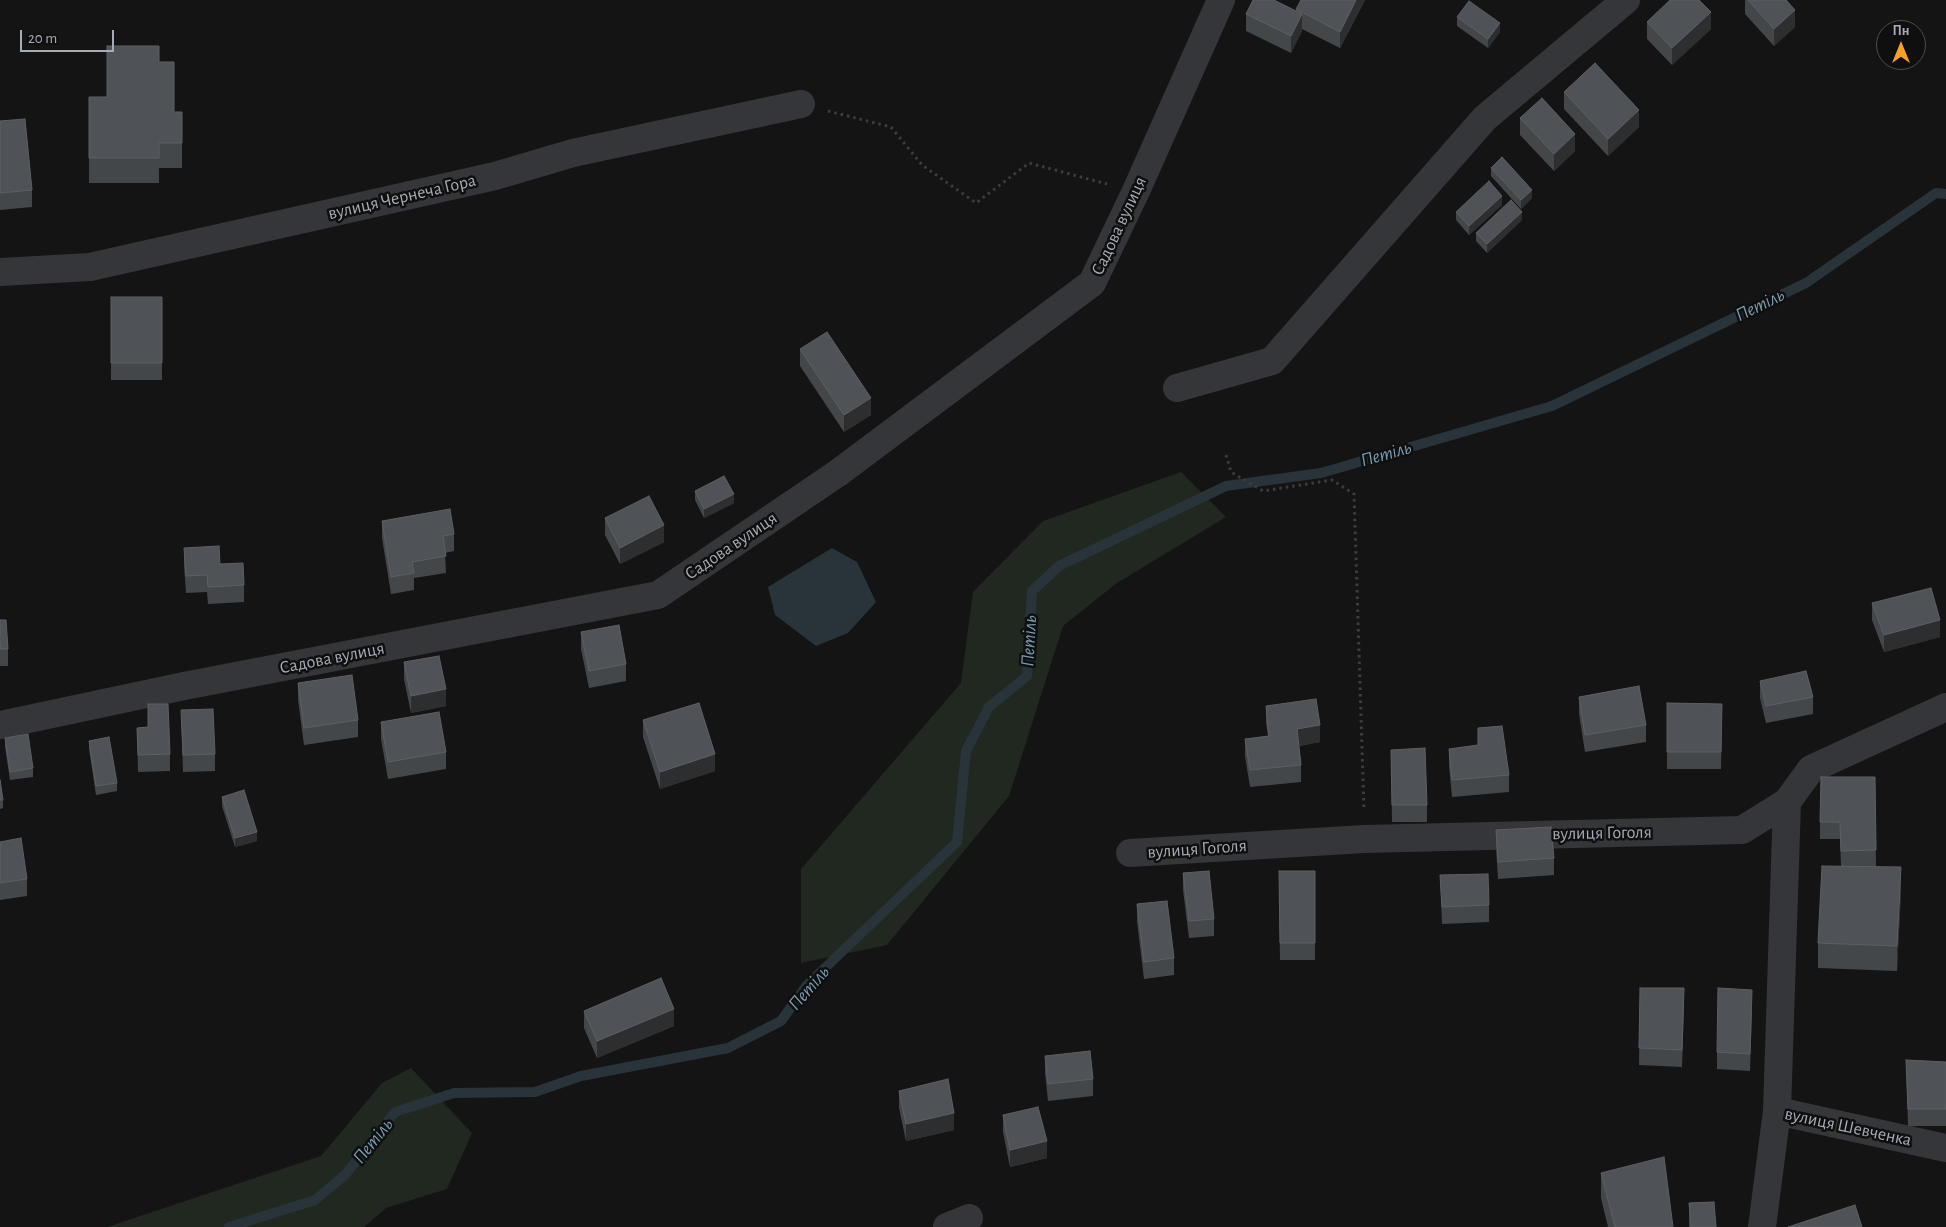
<!DOCTYPE html>
<html>
<head>
<meta charset="utf-8">
<style>
	body { margin:0 }
	#map { position:relative; width:1946px; height:1227px; overflow:hidden; background:#141415; font-family:"Alegreya Sans",sans-serif }
	canvas { display:block }
	.north { position:absolute; left:1876px; top:20px; width:50px; height:50px; box-sizing:border-box; background:#0f0f10; border:1px solid #4b4e52; border-radius:50%; rotate:0deg; font-size:14px; font-weight:700; line-height:20px; text-align:center; color:#a5acb6 }
	.north::after { content:''; display:block; margin:auto; width:18px; height:22px; background:#f7a129; clip-path:polygon(50% 0,100% 100%,50% 72%,0 100%) }
	.scale { position:absolute; left:20px; top:30px; width:94px; height:22px; box-sizing:border-box; border:2px solid #a5acb6; border-top:0; padding-left:6px; font-size:15px; line-height:18px; white-space:nowrap; color:#a5acb6; -webkit-text-stroke:4px #0f0f10; paint-order:stroke }
</style>
</head>
<body>
<div id="map">
<canvas width="1946" height="1227"></canvas>
<div class="north">Пн</div>
<div class="scale">20 m</div>
</div>
<script>
const context = document.querySelector('canvas').getContext('2d');
context.lineJoin = 'round';
function fill(path, color) {
  context.fillStyle = color;
  context.fill(path, 'evenodd');
}
function poly(rows) {
  const path = new Path2D();
  for (const r of rows) {
    path.moveTo(r[0], r[1]);
    for (let i = 2; i < r.length; i += 2) path.lineTo(r[i], r[i + 1]);
  }
  return path;
}
function trace(path, color, width, dash) {
  context.strokeStyle = color;
  context.lineWidth = width;
  context.lineCap = dash ? 'butt' : 'round';
  context.setLineDash(dash || []);
  context.stroke(path);
}
function drawText(font, color, halo, rows, align = 'center') {
  context.font = font + ' "Alegreya Sans",sans-serif';
  context.lineWidth = 5;
  context.setLineDash([]);
  context.textBaseline = 'middle';
  context.strokeStyle = halo;
  context.fillStyle = color;
  for (const [text, x, y, turn = 0] of rows) {
    context.save();
    context.translate(x, y);
    context.rotate((+turn || 0) * Math.PI / 180);
    context.textAlign = isNaN(turn) ? turn : align;
    if (halo) context.strokeText(text, 0, 0);
    context.fillText(text, 0, 0);
    context.restore();
  }
}
fill(poly([
	[1181,472,1226,517,1117,583,1063,626,1009,796,887,945,801,963,801,869,961,683,973,592,1043,521],
	[411,1068,472,1133,447,1189,386,1208,364,1227,107,1227,321,1156,382,1083]
]), '#202820');
fill(poly([
	[832,548,857,562,876,602,848,633,816,646,775,615,768,587]
]), '#29343a');
trace(poly([
	[229,1227,315,1200,345,1175,395,1112,454,1093,535,1092,581,1076,728,1048,781,1021,807,985,957,842,966,751,989,707,1027,676,1032,591,1059,566,1226,486,1321,473,1552,406,1806,283,1936,193,1946,194]
]), '#29343a', 10);
trace(poly([
	[828,111,891,127,922,165,976,203,1029,163,1107,184],
	[1226,455,1231,472,1263,491,1332,480,1354,494,1364,811]
]), '#3a3d42', 3, [2.5, 4]);
trace(poly([
	[0,272,90,267,495,176,573,153,801,104],
	[1177,388,1272,361,1485,118,1626,0],
	[0,725,184,686,658,595,838,473,1092,283,1136,191,1221,0],
	[1130,853,1364,839,1742,830,1787,802,1811,769,1946,707],
	[1777,1111,1946,1148],
	[947,1227,969,1218],
	[1762,1227,1777,1111,1787,802]
]), '#34363a', 28);
fill(poly([
	[1365,0,1340,48,1302,29,1302,31,1291,53,1246,31,1246,14,1296,11,1296,9],
	[1745,0,1786,0,1795,27,1774,46,1745,14],
	[1457,17,1500,32,1488,48,1457,26],
	[1647,22,1711,29,1672,65,1647,39],
	[159,62,174,112,182,112,182,168,159,168,159,183,89,183,89,97,107,97],
	[1564,92,1639,127,1608,156,1564,109],
	[1520,118,1575,151,1554,171,1520,135],
	[0,121,32,190,32,207,0,210],
	[1491,168,1532,198,1521,209,1491,176],
	[1502,205,1469,235,1456,220,1456,212],
	[1522,220,1487,253,1476,241,1476,233],
	[111,297,162,297,162,380,111,380],
	[800,349,871,415,844,432,800,366],
	[695,491,734,503,704,518,695,500],
	[605,518,664,542,620,564,605,535],
	[382,521,454,534,454,551,445,553,446,573,414,578,414,590,391,594,382,538],
	[184,548,220,564,244,585,244,602,208,604,207,592,186,593,184,565],
	[1872,603,1940,637,1884,652,1872,620],
	[0,620,8,649,8,666,0,666],
	[581,632,626,664,626,681,589,688,581,649],
	[404,662,446,706,411,713,404,679],
	[1760,681,1813,697,1813,714,1766,723,1760,698],
	[298,683,358,720,358,737,304,745,298,700],
	[1579,697,1646,725,1646,742,1585,752,1579,714],
	[1667,703,1722,704,1721,769,1667,769],
	[148,704,170,754,170,771,138,772,137,728,148,727],
	[1266,706,1320,742,1299,746,1301,765,1301,782,1250,787,1245,756,1245,739,1268,736,1266,723],
	[181,710,215,754,215,771,183,772],
	[643,720,715,771,660,789,643,737],
	[381,722,446,752,446,769,388,779,381,739],
	[5,738,33,768,33,777,10,780,5,747],
	[89,741,117,783,117,791,96,795,89,749],
	[1449,749,1509,775,1509,792,1452,797,1449,766],
	[1391,750,1427,805,1427,822,1392,822],
	[1875,777,1876,867,1901,892,1897,971,1818,968,1818,943,1841,866,1840,839,1820,839,1820,822],
	[0,780,3,800,3,808,0,809],
	[222,797,257,841,235,847,222,806],
	[1496,830,1554,858,1554,875,1498,879,1496,847],
	[0,842,27,879,27,896,0,900],
	[1315,871,1315,960,1280,960,1279,888],
	[1183,873,1214,919,1214,936,1189,938,1183,890],
	[1440,875,1489,905,1489,922,1442,924],
	[1137,904,1174,958,1174,975,1144,979,1137,921],
	[1640,988,1684,1005,1682,1067,1639,1065],
	[1752,1007,1750,1071,1717,1069,1717,1052],
	[584,1011,674,1026,597,1058,584,1028],
	[1045,1056,1093,1079,1093,1096,1048,1101,1045,1073],
	[1906,1060,1946,1062,1946,1126,1908,1126],
	[899,1091,954,1130,906,1141,899,1108],
	[1003,1115,1047,1158,1010,1167,1003,1132],
	[1601,1173,1673,1227,1608,1227,1601,1198],
	[1689,1203,1716,1227,1689,1227]
]), '#44474a');
fill(poly([
	[1356,0,1365,0,1340,48,1340,32],
	[1795,10,1795,27,1774,46,1774,29],
	[1711,12,1711,29,1672,65,1672,48],
	[1302,14,1302,31,1291,53,1291,36],
	[1500,23,1500,32,1488,48,1488,39],
	[1639,110,1639,127,1608,156,1608,139],
	[1575,134,1575,151,1554,171,1554,154],
	[1532,190,1532,198,1521,209,1521,200],
	[1502,196,1502,205,1469,235,1469,226],
	[1522,212,1522,220,1487,253,1487,244],
	[871,398,871,415,844,432,844,415],
	[734,494,734,503,704,518,704,509],
	[664,525,664,542,620,564,620,548],
	[1940,620,1940,637,1884,652,1884,635],
	[446,689,446,706,411,713,411,696],
	[1320,725,1320,742,1297,746,1297,729],
	[715,754,715,771,660,789,660,772],
	[257,832,257,841,235,847,235,838],
	[1901,867,1901,892,1897,971,1897,946],
	[1752,990,1752,1007,1750,1071,1750,1054],
	[674,1009,674,1026,597,1058,597,1041],
	[954,1113,954,1130,906,1141,906,1124],
	[1047,1141,1047,1158,1010,1167,1010,1150]
]), '#2d2e30');
const building = poly([
	[1253,0,1274,0,1302,14,1291,36,1246,14,1253,0],
	[1301,0,1356,0,1340,32,1296,9,1301,0],
	[1670,0,1699,0,1711,12,1672,48,1647,22,1670,0],
	[1748,0,1786,0,1795,10,1774,29,1748,0],
	[1469,1,1500,23,1488,39,1457,17,1469,1],
	[107,46,159,46,159,62,174,62,174,112,182,112,182,143,159,143,159,158,89,158,89,97,107,97,107,46],
	[1595,63,1639,110,1608,139,1564,92,1595,63],
	[1542,98,1575,134,1554,154,1520,118,1542,98],
	[25,119,32,190,0,193,0,121,25,119],
	[1502,157,1532,190,1521,200,1491,168,1502,157],
	[1489,181,1502,196,1469,226,1456,212,1489,181],
	[1511,200,1522,212,1487,244,1476,233,1511,200],
	[111,297,162,297,162,363,111,363,111,297],
	[827,332,871,398,844,415,800,349,827,332],
	[724,476,734,494,704,509,695,491,724,476],
	[649,496,664,525,620,548,605,518,649,496],
	[450,509,454,534,443,536,446,556,412,562,414,573,391,577,382,521,450,509],
	[219,546,220,564,243,563,244,585,208,587,207,575,186,576,184,548,219,546],
	[1931,588,1940,620,1884,635,1872,603,1931,588],
	[0,620,6,620,8,649,0,649,0,620],
	[619,625,626,664,589,671,581,632,619,625],
	[439,656,446,689,411,696,404,662,439,656],
	[1806,671,1813,697,1766,706,1760,681,1806,671],
	[352,675,358,720,304,728,298,683,352,675],
	[1639,686,1646,725,1585,735,1579,697,1639,686],
	[1316,699,1320,725,1297,729,1301,765,1250,770,1245,739,1269,736,1266,706,1316,699],
	[699,703,715,754,660,772,643,720,699,703],
	[1667,703,1722,704,1721,752,1667,752,1667,703],
	[148,704,168,704,170,754,138,755,137,728,148,727,148,704],
	[213,709,215,754,183,755,181,710,213,709],
	[439,712,446,752,388,762,381,722,439,712],
	[1502,726,1509,775,1452,780,1449,749,1478,745,1478,728,1502,726],
	[28,734,33,768,10,772,5,738,28,734],
	[109,737,117,783,96,786,89,741,109,737],
	[1425,748,1427,805,1392,805,1391,750,1425,748],
	[1821,777,1875,777,1876,850,1841,851,1840,822,1820,822,1821,777],
	[0,780,3,800,0,800,0,780],
	[244,790,257,832,235,838,222,797,244,790],
	[1551,827,1554,858,1498,862,1496,830,1551,827],
	[21,838,27,879,0,883,0,842,21,838],
	[1822,866,1901,867,1897,946,1818,943,1822,866],
	[1209,871,1214,919,1189,921,1183,873,1209,871],
	[1279,871,1315,871,1315,943,1280,943,1279,871],
	[1488,874,1489,905,1442,907,1440,875,1488,874],
	[1167,901,1174,958,1144,962,1137,904,1167,901],
	[661,978,674,1009,597,1041,584,1011,661,978],
	[1640,988,1684,988,1682,1050,1639,1048,1640,988],
	[1718,988,1752,990,1750,1054,1717,1052,1718,988],
	[1090,1051,1093,1079,1048,1084,1045,1056,1090,1051],
	[1906,1060,1946,1062,1946,1109,1908,1109,1906,1060],
	[948,1079,954,1113,906,1124,899,1091,948,1079],
	[1038,1107,1047,1141,1010,1150,1003,1115,1038,1107],
	[1664,1157,1673,1227,1615,1227,1601,1173,1664,1157],
	[1714,1202,1716,1227,1691,1227,1689,1203,1714,1202],
	[1855,1205,1862,1227,1788,1227,1855,1205]
]);
fill(building, '#4f5256');
trace(building, '#5c6065', 1);
drawText('18px', '#a5acb6', '#0f0f10', [
	["вулиця Чернеча Гора",402,197,-13],
	["Садова вулиця",1119,226,-65],
	["Садова вулиця",731,546,-34],
	["Садова вулиця",332,658,-11],
	["вулиця Гоголя",1602,833,-1],
	["вулиця Гоголя",1197,849,-4],
	["вулиця Шевченка",1848,1127,12]
]);
drawText('italic 19px', '#7a9db3', '#0f0f10', [
	["Петіль",1760,305,-26],
	["Петіль",1386,454,-16],
	["Петіль",1029,641,-87],
	["Петіль",809,988,-49],
	["Петіль",373,1141,-51]
]);
</script>
</body>
</html>
